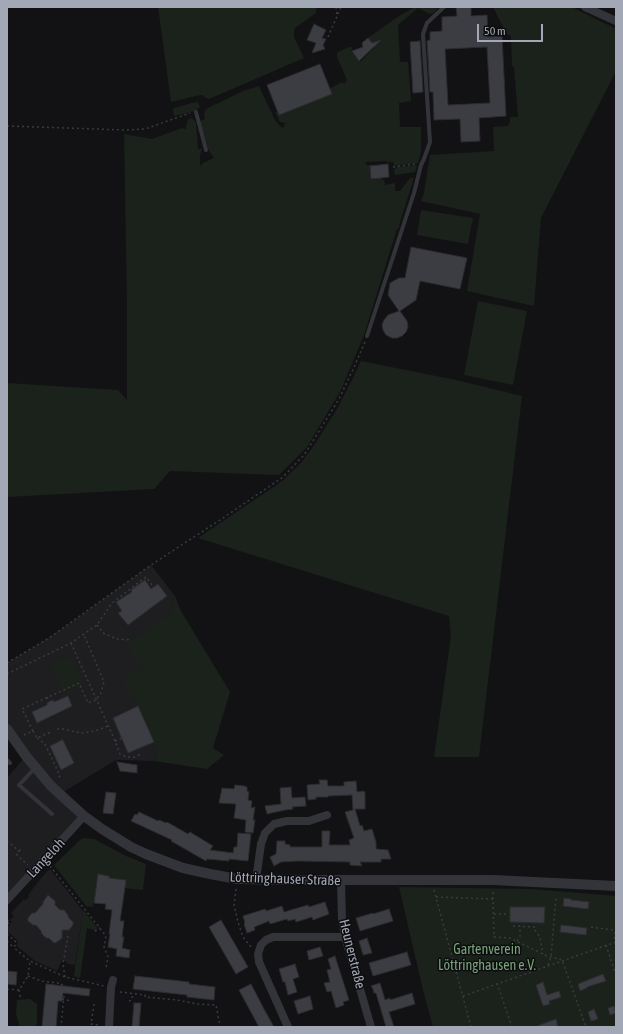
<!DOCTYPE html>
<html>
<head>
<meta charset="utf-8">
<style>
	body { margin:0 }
	#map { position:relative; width:623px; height:1034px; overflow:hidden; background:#121214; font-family:"Asap Condensed",sans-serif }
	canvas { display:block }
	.frame { position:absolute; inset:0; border:8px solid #a3a8b6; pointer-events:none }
	.scale { position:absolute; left:477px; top:24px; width:66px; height:18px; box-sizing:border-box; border:2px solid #a3a8b6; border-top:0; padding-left:5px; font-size:12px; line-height:14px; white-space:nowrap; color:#a3a8b6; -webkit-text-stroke:3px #0d0d0f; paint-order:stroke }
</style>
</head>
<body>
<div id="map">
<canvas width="623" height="1034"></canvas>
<div class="frame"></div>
<div class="scale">50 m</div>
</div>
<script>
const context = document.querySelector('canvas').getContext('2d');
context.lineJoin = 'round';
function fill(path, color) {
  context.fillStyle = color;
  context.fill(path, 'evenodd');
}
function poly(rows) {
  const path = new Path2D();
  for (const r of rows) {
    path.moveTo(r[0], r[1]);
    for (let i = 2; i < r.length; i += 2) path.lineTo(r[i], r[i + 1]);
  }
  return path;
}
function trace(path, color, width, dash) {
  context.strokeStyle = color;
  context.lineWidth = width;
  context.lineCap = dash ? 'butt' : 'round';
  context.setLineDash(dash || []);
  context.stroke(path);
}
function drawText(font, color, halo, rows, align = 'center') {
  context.font = font + ' "Asap Condensed",sans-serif';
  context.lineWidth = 3;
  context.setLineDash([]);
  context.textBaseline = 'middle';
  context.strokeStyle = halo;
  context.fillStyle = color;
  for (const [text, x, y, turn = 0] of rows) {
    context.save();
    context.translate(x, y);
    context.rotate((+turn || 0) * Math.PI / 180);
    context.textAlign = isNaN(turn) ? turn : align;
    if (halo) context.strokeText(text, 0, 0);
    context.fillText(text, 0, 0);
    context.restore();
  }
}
fill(poly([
	[151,565,175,596,169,615,157,750,154,761,116,760,60,794,84,816,7,900,7,778,26,756,7,729,7,663,49,638],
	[50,869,83,911,75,965,68,964,66,961,62,960,57,971,35,961,17,946,18,941,7,931,7,928,12,922,10,920,14,916,11,913,24,899,25,901,29,897,28,895,42,877]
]), '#1e1e21');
fill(poly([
	[158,7,316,7,316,13,295,28,294,31,294,37,304,58,209,99,206,98,202,95,200,95,171,102],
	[415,7,439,7,433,13,430,14,418,8,398,25,400,62,408,62,411,101,399,103,400,127,421,127,421,151,418,163,394,166,393,162,387,162,386,161,366,162,366,165,372,165,372,166,370,166,371,179,382,177,382,180,384,180,385,185,395,183,395,191,400,191,410,178,414,178,400,222,399,228,397,229,364,335,341,390,307,447,279,475,170,471,154,489,7,497,7,383,118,390,127,400,127,302,124,134,152,139,182,128,186,129,186,126,188,120,191,118,194,120,196,123,198,149,202,149,200,155,200,166,203,163,214,158,208,149,200,121,205,119,204,115,205,111,208,108,243,91,259,86,275,120,279,125,283,128,285,123,280,122,275,112,278,113,279,115,342,82,344,84,347,80,337,57,337,53,340,51,349,47,351,47,353,49,351,50,360,62,375,47,368,38,399,16],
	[493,7,572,7,616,29,616,71,541,218,534,306,467,291,480,214,421,201,424,193,430,155,494,151,493,127,508,126,511,117,518,117,514,67,512,66,511,36,506,33],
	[198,102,200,107,195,111,174,116,173,110,175,108,191,103],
	[417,165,415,172,395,175,394,170,396,167],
	[421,210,473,218,468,244,417,235],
	[478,301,527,311,513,385,464,375],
	[361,361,456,380,522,396,479,757,434,757,451,636,449,616,198,538,281,482,301,463,315,444,337,409,352,380],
	[175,596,181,611,230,692,213,748,224,755,207,769,154,761,157,750,138,706,129,696,124,684,131,669,137,668,144,671,126,644,169,615],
	[70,656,83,684,63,693,50,664],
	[83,838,94,839,126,856,146,864,143,890,124,888,125,880,109,878,109,876,99,874,93,907,86,906,54,865,79,841],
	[399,887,532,889,616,896,616,1027,433,1027,423,990],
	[83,911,85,912,97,928,95,930,87,928,80,978,74,976],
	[30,999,37,1004,37,1024,35,1027,20,1027,16,1015,17,1000]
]), '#1a221b');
const building = poly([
	[456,7,471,7,471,16,487,15,488,37,502,36,506,116,479,118,480,141,461,142,460,119,434,120,433,92,430,92,427,41,430,40,430,32,442,31,442,17,457,16,456,7],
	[487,47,490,103,448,105,445,49,487,47],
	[314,24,326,30,322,38,326,39,323,45,325,49,312,53,316,43,307,40,314,24],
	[368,38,372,43,381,40,359,61,352,51,363,47,362,43,368,38],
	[420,41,423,92,413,93,410,42,420,41],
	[320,64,332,94,279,115,267,85,320,64],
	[388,164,389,177,371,179,370,166,388,164],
	[411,247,467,258,460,289,420,281,416,300,400,311,407,321,408,327,406,332,402,336,397,338,392,338,386,335,383,330,382,325,384,320,388,315,399,311,388,295,390,283,399,278,405,278,411,247],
	[145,580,151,589,158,584,167,596,128,625,118,613,122,611,116,602,132,592,131,590,145,580],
	[68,696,72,706,37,723,32,712,47,705,47,703,53,700,54,702,68,696],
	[138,706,154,742,128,753,113,718,138,706],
	[62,740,63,740,74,763,61,770,50,746,62,740],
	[117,762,137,765,137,773,120,771,117,762],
	[319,780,327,780,328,786,344,786,344,782,356,781,357,792,364,791,365,793,365,809,355,809,360,826,362,825,364,831,372,829,376,842,376,849,388,850,391,859,381,859,381,862,360,862,362,866,350,865,350,862,298,861,281,862,274,866,270,857,276,854,277,841,285,841,285,844,290,845,290,847,322,847,322,831,330,831,329,845,350,845,349,840,354,838,345,812,353,810,352,795,328,796,328,797,316,797,316,799,308,800,307,785,320,784,319,780],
	[235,785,244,786,247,787,247,791,249,792,248,800,252,801,251,808,255,807,253,820,255,820,253,833,245,832,246,820,234,818,236,804,219,803,222,788,234,789,235,785],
	[291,787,292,798,305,797,306,806,292,807,293,809,285,810,267,814,265,806,281,804,280,788,291,787],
	[106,792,116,793,113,814,103,813,106,792],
	[139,812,158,821,159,820,166,823,167,822,188,834,190,832,213,846,210,850,233,853,234,847,237,847,238,833,251,834,248,861,229,859,229,861,207,859,206,861,171,841,172,840,131,821,135,814,137,815,139,812],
	[98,874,109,876,109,878,126,880,120,921,124,921,122,937,124,937,122,948,130,950,129,958,116,956,117,949,108,947,110,934,109,934,112,910,105,909,106,904,94,903,98,874],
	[48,895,55,901,55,905,60,910,64,910,68,915,68,917,73,922,73,925,69,930,62,930,62,938,57,942,54,943,49,938,46,938,42,934,41,931,36,925,33,925,28,921,28,918,32,913,35,913,43,904,43,902,48,895],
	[564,898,571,899,571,900,589,902,588,909,563,906,564,898],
	[325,902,329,914,313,920,312,917,296,922,295,919,288,921,287,919,270,924,269,921,254,927,255,930,247,933,244,924,245,923,243,916,265,909,266,911,282,906,284,912,308,905,309,907,325,902],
	[510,907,545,907,544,923,510,922,510,907],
	[389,909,393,921,360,931,356,918,373,913,373,914,389,909],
	[221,920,248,967,236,974,209,927,221,920],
	[561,925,587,928,586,935,560,932,561,925],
	[367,938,372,953,363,955,359,941,367,938],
	[320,947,323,956,309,960,307,951,320,947],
	[407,952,411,965,373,976,369,963,407,952],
	[335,956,349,1000,343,1002,344,1005,336,1008,331,991,327,992,324,983,330,982,327,970,331,969,328,959,335,956],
	[295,964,299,977,293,979,297,992,288,995,285,982,283,982,279,969,295,964],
	[7,971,17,972,16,985,7,984,7,971],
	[603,974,606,981,587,987,587,988,580,991,578,984,603,974],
	[135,976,189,982,189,984,215,987,214,1000,187,997,187,995,133,989,135,976],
	[543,982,547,995,559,991,561,997,549,1001,550,1004,543,1006,536,985,543,982],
	[380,983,385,1000,390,998,390,1000,412,993,415,1004,389,1012,394,1027,386,1027,376,993,374,993,373,989,371,986,380,983],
	[46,984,90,989,89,996,63,993,62,1001,58,1001,56,1027,42,1027,46,984],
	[251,984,265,1011,274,1027,259,1027,239,990,251,984],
	[310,996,313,1009,298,1014,294,1001,310,996],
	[134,1003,141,1003,139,1027,132,1027,134,1003],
	[614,1006,616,1013,610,1015,608,1008,614,1006],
	[594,1009,598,1019,591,1021,588,1012,594,1009],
	[556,1019,558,1027,537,1027,537,1026,556,1019]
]);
fill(building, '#3c3d42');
trace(building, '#2c2c30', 1);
trace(poly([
	[336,7,337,15],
	[328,37,341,7],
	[7,126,125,130,145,129,190,113],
	[393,167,415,164],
	[97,625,103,633,117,639,131,640],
	[71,643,115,741,120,754,127,757,135,757,141,754],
	[7,663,49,638,151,565,226,516,283,477,304,455,311,444,339,399,355,365,365,342],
	[7,674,71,643,97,625,112,603,146,577,152,585],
	[47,697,49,702],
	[57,729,64,729,71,731,83,733,95,731,108,726],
	[33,731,37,738,51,732],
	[24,735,33,731,22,709,79,683,88,703,96,700,101,693,104,682,84,635],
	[37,738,44,743,47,748,60,776,57,779],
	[115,741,122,738],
	[7,841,19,851,16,854,28,865],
	[19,851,22,848],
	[50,866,106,936,104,948,108,956,106,968],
	[236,889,234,905,238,922,243,937,251,947],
	[434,890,471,1027],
	[436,897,493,899,494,937,510,938,547,956,562,960,586,1027],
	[493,899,493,889],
	[494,914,509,914],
	[7,920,10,921,7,925],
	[513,926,535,927,535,930,540,937,543,954],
	[591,927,613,930,615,932,614,942],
	[95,931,100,928],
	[7,934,16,942,14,948,30,961,65,977,104,986],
	[7,941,14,948],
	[517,941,520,936,520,926],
	[606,945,616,975],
	[548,965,551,957,556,897],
	[28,976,41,981,58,983,58,984,65,985,61,1027],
	[65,977,63,964,68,936],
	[497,983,512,1027],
	[7,989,19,990,28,976,30,961],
	[19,990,21,1000],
	[120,992,145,995,145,997,177,1000,197,1004,216,1005,220,1027],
	[463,996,616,942],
	[62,999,67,1000,70,1001],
	[129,1001,132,1000,133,993],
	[94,1004,91,1024,100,1025]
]), '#393b41', 1.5, [2, 3]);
trace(poly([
	[196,112,206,150],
	[367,336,414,193,421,165,424,159,430,142,423,34,427,23,444,7],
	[7,760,10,763],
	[35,768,19,785,52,814]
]), '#33343a', 4);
trace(poly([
	[585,7,616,21],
	[256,880,261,844,265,833,274,824,287,821,309,821,327,815],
	[341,881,342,919,345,937,371,1027],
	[7,900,84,816],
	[109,1027,111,987,113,980],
	[288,1027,259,962,258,954,261,945,266,940,273,937,345,937]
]), '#33343a', 8);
trace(poly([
	[7,729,26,756,51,786,84,816,102,829,131,847,146,854,183,868,210,874,237,879,301,880,493,880,616,886]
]), '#33343a', 10);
drawText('14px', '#a3a8b6', '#0d0d0f', [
	["Langeloh",46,858,-47],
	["Löttringhauser Straße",285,879,2],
	["Heunerstraße",352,954,76]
]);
drawText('14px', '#78a37b', '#0d0d0f', [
	["Gartenverein",487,950],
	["Löttringhausen e.V.",487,966]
]);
</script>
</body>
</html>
